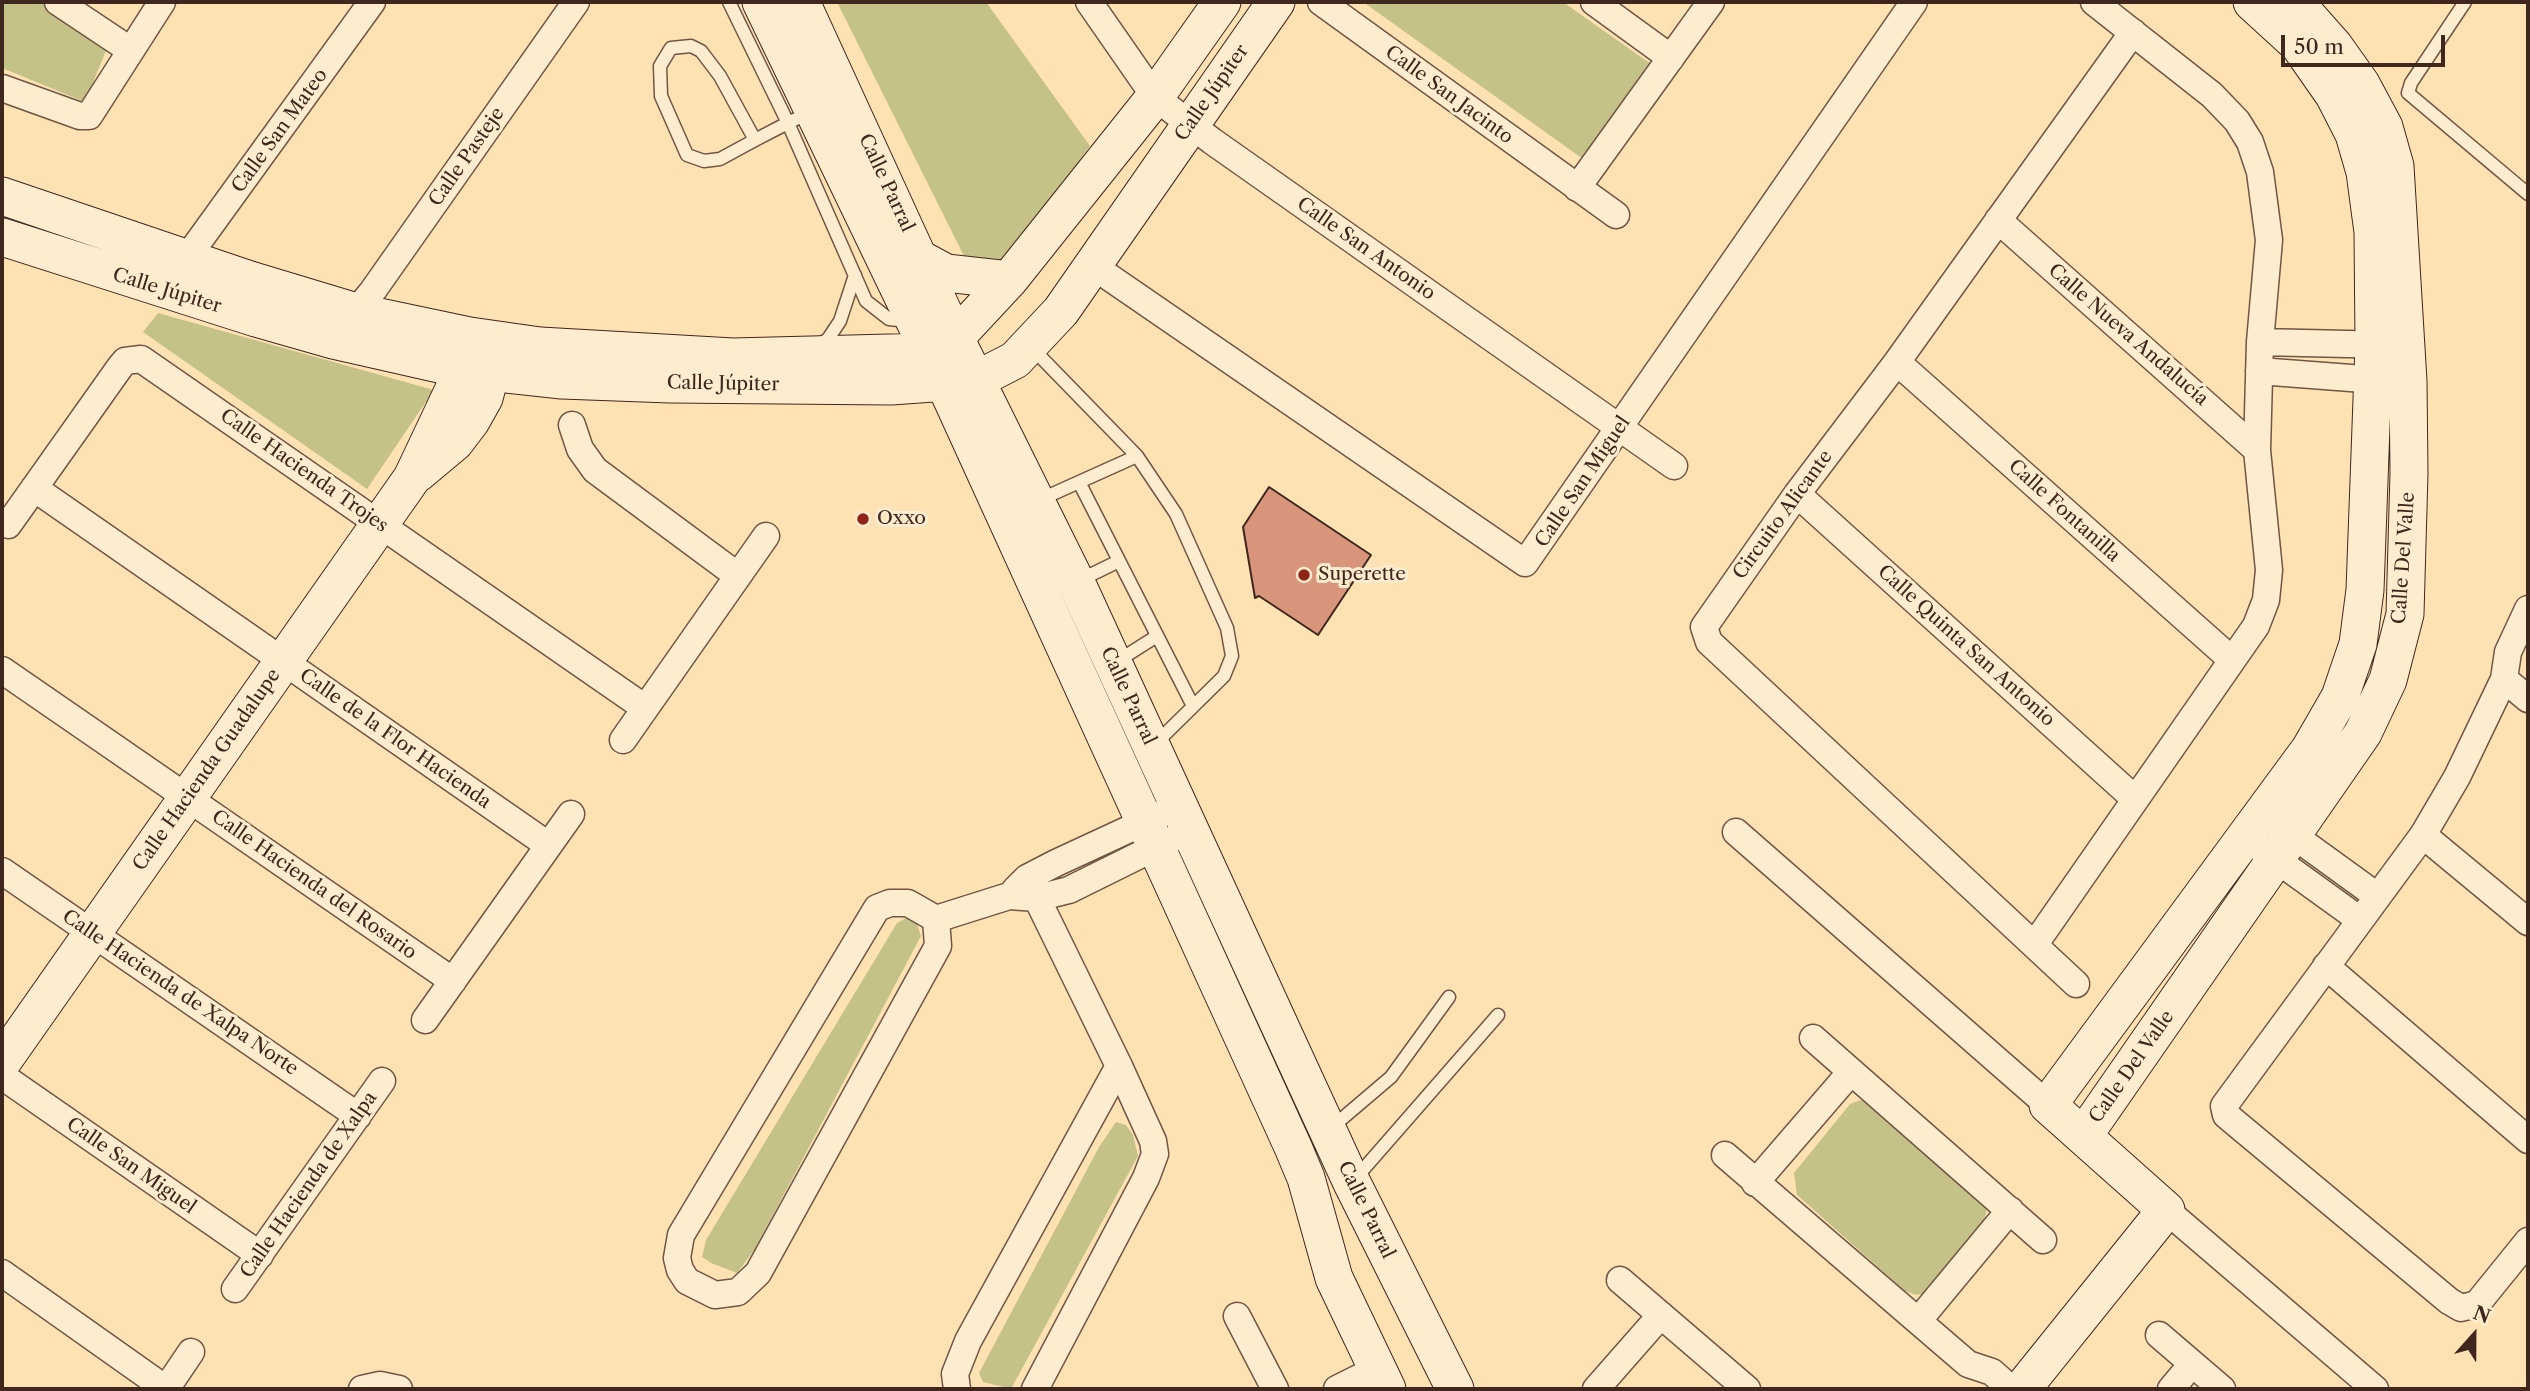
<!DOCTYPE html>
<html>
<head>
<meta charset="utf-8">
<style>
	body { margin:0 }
	#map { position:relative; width:2530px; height:1391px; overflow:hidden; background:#fee2b4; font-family:"Libre Caslon Text",serif }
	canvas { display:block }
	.frame { position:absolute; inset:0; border:4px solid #40271e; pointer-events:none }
	.north { position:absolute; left:2439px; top:1300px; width:70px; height:70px; -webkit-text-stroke:5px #feecce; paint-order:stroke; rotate:21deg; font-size:19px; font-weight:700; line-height:28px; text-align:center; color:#40271e }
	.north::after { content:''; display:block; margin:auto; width:24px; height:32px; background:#40271e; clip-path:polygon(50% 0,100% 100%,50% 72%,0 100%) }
	.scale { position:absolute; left:2281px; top:35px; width:164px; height:32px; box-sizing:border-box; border:4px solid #40271e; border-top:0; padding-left:9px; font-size:21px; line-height:24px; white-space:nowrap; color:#40271e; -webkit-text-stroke:5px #feecce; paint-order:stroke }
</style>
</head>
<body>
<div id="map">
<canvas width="2530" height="1391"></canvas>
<div class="frame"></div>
<div class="north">N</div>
<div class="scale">50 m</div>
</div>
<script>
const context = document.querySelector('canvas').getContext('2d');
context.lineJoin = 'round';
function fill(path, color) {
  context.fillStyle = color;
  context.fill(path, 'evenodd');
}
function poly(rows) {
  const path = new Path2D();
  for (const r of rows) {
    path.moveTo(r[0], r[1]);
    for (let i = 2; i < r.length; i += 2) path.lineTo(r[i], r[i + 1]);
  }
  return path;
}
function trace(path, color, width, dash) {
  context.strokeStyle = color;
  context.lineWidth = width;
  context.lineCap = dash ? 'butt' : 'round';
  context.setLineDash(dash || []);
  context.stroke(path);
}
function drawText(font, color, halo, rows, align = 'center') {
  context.font = font + ' "Libre Caslon Text",serif';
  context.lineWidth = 6;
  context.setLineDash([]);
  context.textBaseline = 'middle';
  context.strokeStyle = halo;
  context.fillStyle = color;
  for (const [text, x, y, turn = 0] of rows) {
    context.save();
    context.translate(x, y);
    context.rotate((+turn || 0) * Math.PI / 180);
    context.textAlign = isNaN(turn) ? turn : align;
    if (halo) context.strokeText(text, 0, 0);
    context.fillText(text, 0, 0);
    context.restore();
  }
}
fill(poly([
	[2,2,40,2,106,51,85,102,2,68],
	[837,2,986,2,1090,146,1026,236,1001,263,965,258],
	[1363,2,1563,2,1651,64,1583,159],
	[158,313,434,390,367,489,143,332],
	[906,918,916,921,921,936,755,1249,737,1273,711,1263,702,1257,706,1240,897,923],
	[1861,1100,1872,1104,1983,1198,1987,1209,1983,1224,1929,1293,1916,1295,1905,1291,1797,1195,1794,1173,1850,1104],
	[1116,1122,1126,1125,1133,1135,1138,1156,1011,1389,983,1382,979,1373,1099,1147]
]), '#c5c289');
const building = poly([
	[1269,487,1371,555,1318,635,1259,596,1255,598,1243,527,1269,487]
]);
fill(building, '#d9947c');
trace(building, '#40271e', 2);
const lane = poly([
	[729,2,788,123,866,301,889,319,908,321],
	[2465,2,2411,83,2408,93,2528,194],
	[755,140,720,76,701,51,691,46,671,48,660,66,661,96,687,155,704,161,720,159,755,140,778,128,812,111],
	[817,346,828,339,840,321,855,275],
	[1030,346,1137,456,1176,514,1227,628,1232,656,1224,676,1154,745],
	[1080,484,1193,706],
	[1037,501,1137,456],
	[1078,581,1119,561],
	[1116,662,1157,636],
	[1331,1128,1391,1077,1449,997],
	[1354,1180,1498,1015]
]);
const street = poly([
	[58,2,130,50],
	[1089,2,1155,97,1212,141,1674,466],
	[1321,2,1616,215],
	[1594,2,1671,58],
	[2,88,80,116,89,116,162,2],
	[1577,188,1711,2],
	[1998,220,2257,450],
	[1093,266,1525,563,1914,2],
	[178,270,372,2],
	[347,322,372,292,576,2],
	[2260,342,2391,345],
	[1897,362,2232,660],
	[2259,371,2390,381],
	[572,425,580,449,595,470,738,576],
	[34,488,548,845],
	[1797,494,2135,799],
	[8,525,120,367,125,361,141,359,645,708],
	[2528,609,2508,652,2504,679,2457,777,2423,835,2224,1106,2226,1115,2449,1301,2461,1308,2477,1304,2528,1241],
	[2,670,453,981],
	[2504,679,2528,699],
	[623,740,766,536],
	[2279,825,2377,896],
	[1736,832,2048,1105],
	[2423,835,2528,922],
	[2245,837,2360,920],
	[2,871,358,1116],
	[1027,878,1119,1066,1153,1141,1155,1154,1146,1178,1035,1389],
	[1015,890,1027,878,1056,863,1179,806],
	[890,903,908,903,936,919,938,946,758,1273,738,1292,715,1295,687,1281,680,1270,677,1258,681,1235,877,908,890,903],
	[936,919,1009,896,1037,898,1069,890,1170,840],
	[2035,944,2256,626,2266,600,2269,570,2257,450,2260,342,2269,240,2260,172,2250,142,2237,121,2212,95,2094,2],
	[2326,966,2528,1140],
	[2076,984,1709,642,1704,627,1797,494,1897,362,2133,32],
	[425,1020,571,814],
	[1813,1038,2043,1240],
	[2,1076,260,1255],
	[1725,1155,1968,1364,1992,1372,2011,1389],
	[1755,1183,1850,1073],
	[2166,1210,2375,1389],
	[2,1273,166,1389],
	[1620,1280,1747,1389],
	[235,1289,382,1081],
	[1237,1316,1275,1389],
	[1918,1321,2010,1210],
	[2159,1335,2222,1389],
	[166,1389,191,1352],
	[362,1389,380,1385,399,1389],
	[957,1389,955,1374,968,1341,1119,1066],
	[1337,1389,1377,1369],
	[1596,1389,1661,1315],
	[2171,1389,2192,1364]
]);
const secondary = poly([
	[761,2,945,384,1293,1147,1306,1178,1334,1278,1387,1389],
	[801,2,955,338,1076,582,1352,1183,1455,1389],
	[2,196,250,280,356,312,470,336,540,346,733,357,929,352,955,338,1009,280,1155,97,1222,2],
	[2,237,256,318,333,340,461,369,562,380,670,384,891,386,976,380,1015,360,1061,311,1276,2],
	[922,260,946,273,1009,280],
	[418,473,455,442,471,421,484,398,497,349],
	[2,1062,412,478,454,389,467,347],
	[2084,1135,2363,733,2388,680,2405,614,2409,473,2408,381,2395,166,2384,127,2361,84,2334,46,2295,2],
	[2022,1389,2166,1210,2048,1105,2310,749,2340,697,2358,644,2365,590,2374,345,2373,232,2365,172,2354,134,2334,95,2299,45,2252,2]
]);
trace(lane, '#705644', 15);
trace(street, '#705644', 29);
trace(secondary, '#40271e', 39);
trace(lane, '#feecce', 12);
trace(street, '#feecce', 26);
trace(secondary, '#feecce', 37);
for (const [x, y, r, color] of [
	[863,519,7,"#8f2418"],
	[1304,575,7,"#8f2418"]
]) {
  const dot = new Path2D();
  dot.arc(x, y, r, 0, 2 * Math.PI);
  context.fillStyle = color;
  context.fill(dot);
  trace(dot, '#feecce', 2.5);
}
drawText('19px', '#40271e', '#feecce', [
	["Calle Júpiter",1212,93,-55],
	["Calle San Jacinto",1449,95,36],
	["Calle San Mateo",280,131,-54],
	["Calle Pasteje",467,157,-55],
	["Calle Parral",886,183,65],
	["Calle San Antonio",1366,249,35],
	["Calle Júpiter",167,291,17],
	["Calle Nueva Andalucía",2128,335,41],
	["Calle Júpiter",723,384,1],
	["Calle Hacienda Trojes",304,471,35],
	["Calle San Miguel",1583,482,-56],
	["Calle Fontanilla",2064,511,42],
	["Circuito Alicante",1783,515,-54],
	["Calle Del Valle",2404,558,-86],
	["Calle Quinta San Antonio",1966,646,42],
	["Calle Parral",1128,696,65],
	["Calle de la Flor Hacienda",395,739,35],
	["Calle Hacienda Guadalupe",207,770,-55],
	["Calle Hacienda del Rosario",314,885,35],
	["Calle Hacienda de Xalpa Norte",180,993,34],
	["Calle Del Valle",2132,1067,-55],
	["Calle San Miguel",131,1166,35],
	["Calle Hacienda de Xalpa",309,1185,-55],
	["Calle Parral",1366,1210,64]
]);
drawText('19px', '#40271e', '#feecce', [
	["Oxxo",877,519],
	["Superette",1318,575]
], 'left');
</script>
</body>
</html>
